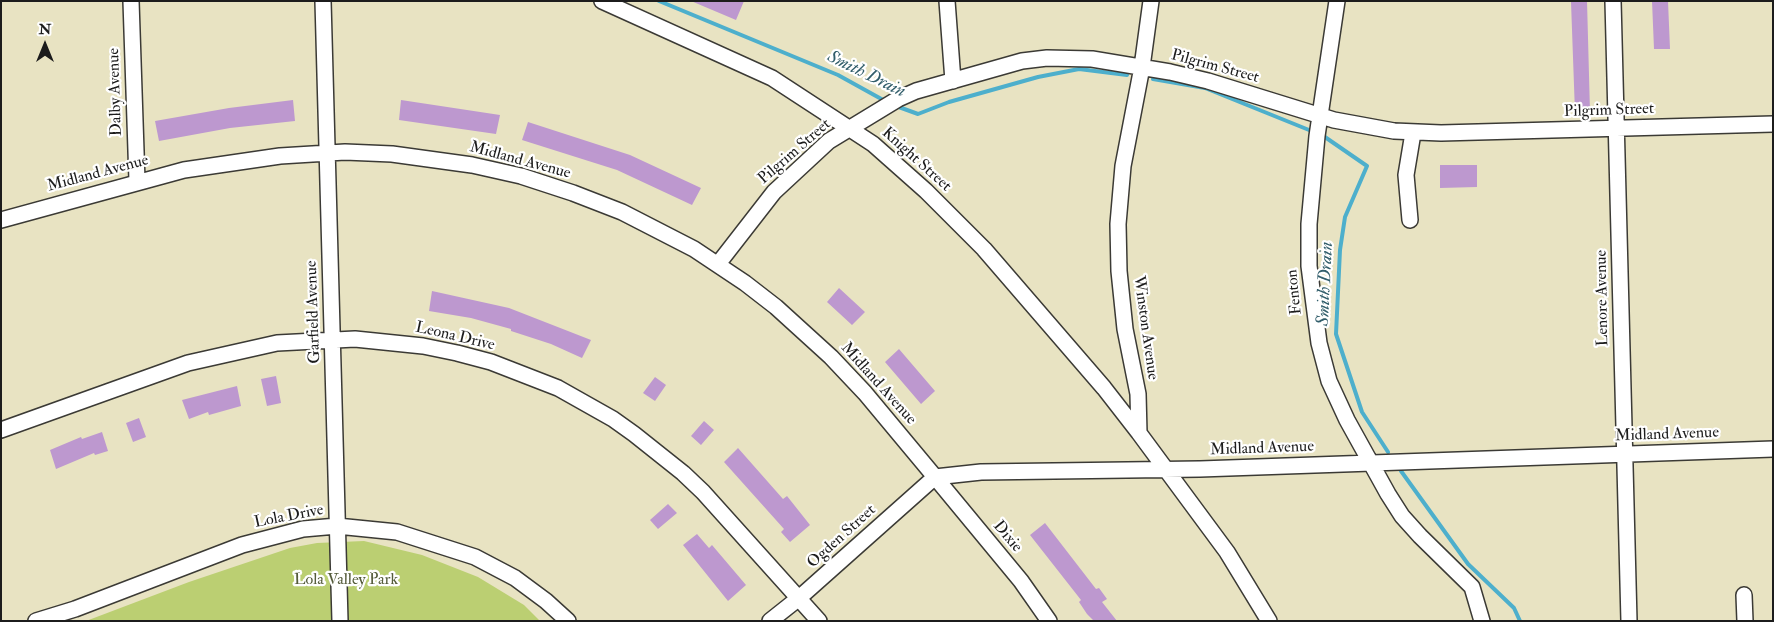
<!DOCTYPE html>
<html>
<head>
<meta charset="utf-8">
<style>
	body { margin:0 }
	#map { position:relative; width:1774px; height:622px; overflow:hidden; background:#e8e3c2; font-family:"IM FELL Double Pica",serif }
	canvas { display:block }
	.frame { position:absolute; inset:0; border:2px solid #1c1c1c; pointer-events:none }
	.north { position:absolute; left:20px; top:20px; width:50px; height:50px; -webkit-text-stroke:4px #fff; paint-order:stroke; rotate:0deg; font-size:14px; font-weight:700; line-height:20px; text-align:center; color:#1c1c1c }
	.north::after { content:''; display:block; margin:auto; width:18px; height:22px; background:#1c1c1c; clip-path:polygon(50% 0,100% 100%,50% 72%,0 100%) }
</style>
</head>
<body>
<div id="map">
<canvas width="1774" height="622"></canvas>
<div class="frame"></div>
<div class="north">N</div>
</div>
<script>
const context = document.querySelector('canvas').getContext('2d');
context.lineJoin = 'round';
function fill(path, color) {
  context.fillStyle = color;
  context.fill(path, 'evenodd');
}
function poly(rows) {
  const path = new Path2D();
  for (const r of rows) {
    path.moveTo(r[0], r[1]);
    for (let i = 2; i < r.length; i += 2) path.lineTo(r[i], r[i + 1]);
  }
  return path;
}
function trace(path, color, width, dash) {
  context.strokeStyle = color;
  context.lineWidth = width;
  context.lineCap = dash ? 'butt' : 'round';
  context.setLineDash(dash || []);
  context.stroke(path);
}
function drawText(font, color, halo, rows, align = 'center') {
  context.font = font + ' "IM FELL Double Pica",serif';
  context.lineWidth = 4.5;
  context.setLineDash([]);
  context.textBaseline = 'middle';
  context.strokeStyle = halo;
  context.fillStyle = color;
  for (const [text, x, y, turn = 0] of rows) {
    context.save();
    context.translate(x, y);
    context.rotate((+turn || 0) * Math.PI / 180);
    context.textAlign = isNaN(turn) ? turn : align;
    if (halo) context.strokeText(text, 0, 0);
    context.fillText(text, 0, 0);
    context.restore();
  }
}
fill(poly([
	[364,541,422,555,478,577,524,605,540,621,86,621,189,582,290,548,317,543]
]), '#bbcf72');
trace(poly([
	[659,1,838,75,885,101],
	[1153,79,1205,88,1314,132],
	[896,106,918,114,949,102,1038,77,1079,69,1127,75],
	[1322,135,1367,166,1345,217,1340,250,1336,334,1362,412,1388,452],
	[1401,471,1468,564,1514,608,1520,621]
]), '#4dafcc', 4);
fill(poly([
	[691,1,744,1,736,20],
	[1587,1,1590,112,1575,113,1571,2],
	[1652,1,1668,1,1670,49,1654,49],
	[293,100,295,121,230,128,159,141,155,121,229,108],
	[401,100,500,115,496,134,399,120],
	[528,122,630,155,701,188,692,205,617,170,522,140],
	[1440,165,1477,165,1477,187,1440,188],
	[839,288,865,312,852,325,827,302],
	[432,291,509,308,591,340,582,358,551,344,511,331,511,329,471,318,429,311],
	[899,349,935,391,921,404,885,362],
	[276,376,281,403,267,406,261,379],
	[655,377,666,385,655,401,643,393],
	[237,386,241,406,209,415,208,412,189,419,182,400],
	[139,418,146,437,133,442,126,423],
	[704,421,714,430,701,445,691,436],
	[102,432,108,451,95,455,94,453,56,469,50,450,81,437,82,439],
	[738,448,783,499,787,496,810,525,790,542,781,532,784,529,724,462],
	[668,504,677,513,658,529,650,520],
	[1045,523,1096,589,1099,588,1107,599,1102,602,1117,621,1094,621,1087,614,1079,602,1081,600,1030,535],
	[697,534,709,548,712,545,746,585,728,601,683,545]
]), '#bd98cf');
const minor = poly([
	[131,1,137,181],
	[323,1,340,621],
	[602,1,772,78,873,144,926,191,984,249,1104,388,1139,433],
	[947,1,953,81],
	[1151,1,1142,67,1123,166,1118,224,1119,271,1125,329,1138,394,1139,433,1227,552,1269,621],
	[1337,1,1317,136,1309,224,1309,266,1319,343,1329,381,1347,420,1388,494,1402,516,1420,536,1472,587,1482,621],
	[1613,1,1629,621],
	[1,220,184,170,280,156,345,152,392,154,472,165,521,176,573,193,622,212,694,249,745,283,776,307,831,357,865,393,935,477,981,472,1200,469,1773,449],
	[1410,220,1406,175,1413,133],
	[718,264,774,192,829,141,898,99,916,91,1022,61,1047,58,1092,59,1170,72,1208,81,1334,120,1394,131,1441,133,1773,124],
	[1,430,188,363,277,343,355,339,423,346,457,353,491,362,558,388,613,419,634,434,683,473,703,492,819,621],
	[1744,595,1745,621],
	[36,621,75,609,242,545,303,529,337,526,397,532,475,557,515,578,546,601,568,621],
	[770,621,799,598,935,477,1021,581,1049,621]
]);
trace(minor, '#3b3a35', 18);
trace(minor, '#fff', 15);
drawText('16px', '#1c1c1c', '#fff', [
	["Pilgrim Street",1215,67,15],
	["Dalby Avenue",116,92,-92],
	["Pilgrim Street",1609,111,-2],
	["Pilgrim Street",795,152,-41],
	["Knight Street",916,160,42],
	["Midland Avenue",520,161,15],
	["Midland Avenue",98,174,-15],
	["Fenton",1295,292,-96],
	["Lenore Avenue",1603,298,-91],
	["Garfield Avenue",314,312,-92],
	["Winston Avenue",1145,328,82],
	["Leona Drive",455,337,13],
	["Midland Avenue",878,384,48],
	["Midland Avenue",1667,435,-2],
	["Midland Avenue",1262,449,-2],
	["Lola Drive",289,517,-11],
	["Ogden Street",842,537,-42],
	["Dixie",1007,537,50]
]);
drawText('16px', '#545b3a', '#fff', [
	["Lola Valley Park",346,581]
]);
drawText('italic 18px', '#325e6b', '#fff', [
	["Smith Drain",866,75,26],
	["Smith Drain",1326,284,-87]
]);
</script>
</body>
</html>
